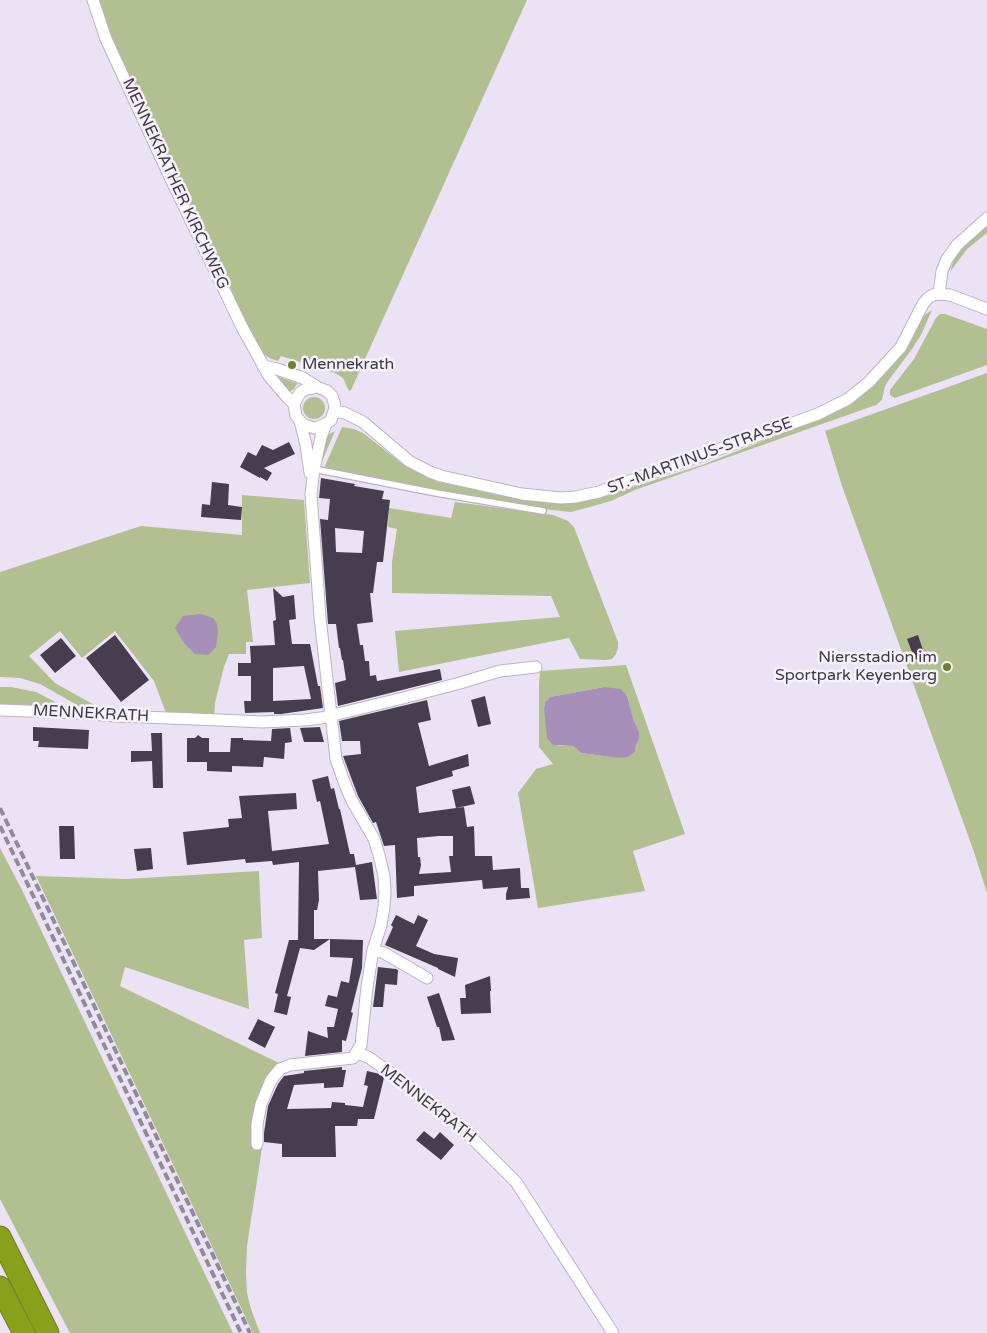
<!DOCTYPE html>
<html>
<head>
<meta charset="utf-8">
<style>
	body { margin:0 }
	canvas { display:block; background:#ece2f5 }
</style>
</head>
<body>
<canvas width="987" height="1333"></canvas>
<script>
const context = document.querySelector('canvas').getContext('2d');
context.lineJoin = 'round';
function fill(path, color) {
  context.fillStyle = color;
  context.fill(path, 'evenodd');
}
function poly(rows) {
  const path = new Path2D();
  for (const r of rows) {
    if (r.length === 3) {
      path.moveTo(r[0] + r[2], r[1]);
      path.arc(r[0], r[1], r[2], 0, 2 * Math.PI);
      continue;
    }
    path.moveTo(r[0], r[1]);
    for (let i = 2; i < r.length; i += 2) path.lineTo(r[i], r[i + 1]);
  }
  return path;
}
function trace(path, color, width, dash) {
  context.strokeStyle = color;
  context.lineWidth = width;
  context.lineCap = dash ? 'butt' : 'round';
  context.setLineDash(dash || []);
  context.stroke(path);
}
function drawText(font, color, halo, rows, align = 'center') {
  context.font = font + ' "Varela Round",sans-serif';
  context.lineWidth = 5;
  context.setLineDash([]);
  context.textBaseline = 'middle';
  context.strokeStyle = halo;
  context.fillStyle = color;
  for (const [text, x, y, turn = 0] of rows) {
    context.save();
    context.translate(x, y);
    context.rotate((+turn || 0) * Math.PI / 180);
    context.textAlign = isNaN(turn) ? turn : align;
    if (halo) context.strokeText(text, 0, 0);
    context.fillText(text, 0, 0);
    context.restore();
  }
}
fill(poly([
	[99,0,527,0,351,390,349,391,343,378,335,373,281,356,278,361,272,359,266,356,257,344,133,89,108,31],
	[987,225,987,233,967,249,950,272,954,259,959,252,974,235],
	[932,310,921,335,912,349,888,381,885,386,882,400,876,405,635,490,611,501,586,508,571,512,552,510,489,500,324,468,342,427,354,429,363,433,404,465,438,482,523,499,601,497,702,465,831,414,849,404,868,390,890,367,910,343,923,316],
	[940,314,945,314,987,329,987,365,895,398,890,395,890,390,914,359,936,318],
	[987,373,987,893,974,852,842,486,825,431],
	[276,376,297,383,297,384,293,390,288,392],
	[314,408,11],
	[335,431,321,464,326,436],
	[242,495,304,500,310,583,247,590,253,642,246,642,246,654,229,654,224,667,215,703,214,716,166,713,154,681,115,631,82,658,60,631,29,656,55,683,98,707,98,710,86,710,40,684,20,678,0,677,0,572,141,526,242,535],
	[455,502,553,515,568,521,574,527,618,642,618,648,616,654,612,659,605,660,580,659,569,638,399,672,395,631,560,617,551,596,392,593,392,562,397,529,388,527,389,508,451,518],
	[626,665,685,834,633,851,645,891,538,908,518,793,536,769,553,764,539,747,539,684,540,671],
	[604,687,627,696,634,721,639,732,639,739,636,745,635,752,618,758,581,753,573,746,558,746,544,709,545,702,550,697],
	[0,687,11,687,36,692,63,706,0,704],
	[0,848,22,890,233,1333,70,1333,0,1199],
	[259,871,262,938,244,940,249,1009,125,967,120,986,281,1064,270,1075,253,1144,262,1148,247,1246,246,1272,247,1293,251,1309,260,1333,253,1333,36,876,126,879]
]), '#b2bf90');
fill(poly([
	[201,614,213,618,217,624,218,632,216,647,208,655,195,654,184,643,175,628,183,616],
	[604,687,621,689,627,696,634,721,639,732,639,739,636,745,635,752,628,757,618,758,581,753,573,746,553,745,547,738,544,709,545,702,550,697]
]), '#a68fb9');
fill(poly([
	[289,442,295,454,264,468,272,473,267,481,260,477,260,478,240,467,248,452,256,456,262,445,273,450],
	[321,478,355,484,354,486,384,491,382,499,390,500,383,562,377,562,373,593,370,593,373,622,357,624,360,645,363,645,365,661,369,661,370,676,376,675,377,681,440,669,442,680,338,706,335,683,346,680,343,660,342,660,340,648,339,648,336,624,328,624,320,519,328,520,330,499,319,498],
	[335,528,364,531,362,553,336,552],
	[212,482,229,484,228,505,242,507,241,520,201,517,202,504,210,505],
	[273,588,283,597,294,595,296,619,289,620,292,644,310,644,318,686,320,686,323,708,281,714,274,714,274,712,245,713,244,701,251,701,251,676,238,676,238,663,251,663,250,646,275,645,273,621,276,620],
	[304,666,311,699,273,701,273,668],
	[115,635,149,680,121,702,86,658],
	[918,635,925,656,915,660,907,639],
	[61,638,76,656,55,673,40,655],
	[485,696,491,724,478,727,471,700],
	[427,700,431,720,418,723,429,766,468,754,469,766,452,771,453,776,416,787,419,813,464,807,467,827,474,826,475,856,492,856,493,870,520,868,521,888,529,888,530,898,506,900,506,894,508,887,483,889,482,880,414,886,414,896,397,898,395,845,384,846,376,822,373,823,358,796,343,756,361,754,360,741,342,741,339,721],
	[439,836,453,836,453,856,449,856,451,872,419,874,421,865,420,857,418,857,417,838],
	[33,727,89,730,88,749,38,747,39,741,33,741],
	[320,727,324,742,304,742,300,728],
	[290,728,292,742,285,743,284,759,264,757,263,767,232,766,232,772,207,771,207,762,187,762,187,738,195,738,198,735,202,738,209,738,209,752,230,752,231,738,243,738,243,740,271,741,272,729],
	[151,733,162,733,163,788,153,788,152,761,131,762,131,751,152,751],
	[328,776,331,789,334,788,339,809,340,809,350,854,354,854,356,865,372,862,377,899,360,900,355,867,318,871,319,900,317,910,314,910,314,939,330,939,314,950,300,948,287,996,291,997,287,1015,274,1012,278,994,275,993,289,940,298,940,299,862,273,865,272,861,246,863,245,859,187,865,183,832,229,827,228,819,242,818,239,796,296,793,297,809,268,811,272,851,329,844,320,801,317,802,312,780],
	[470,786,475,804,456,808,452,790],
	[59,826,74,826,75,859,60,859],
	[151,848,153,869,137,871,134,849],
	[396,915,414,924,418,915,428,920,416,946,434,954,458,958,455,977,438,969,438,968,385,945,393,927,391,925],
	[330,939,363,940,362,968,351,1012,353,1013,346,1041,342,1040,342,1052,305,1056,308,1031,328,1038,327,1027,334,1027,338,1009,325,1006,328,995,337,997,341,981,349,983,353,958,330,957],
	[378,967,396,969,398,970,397,985,385,984,383,1007,373,1007],
	[490,976,491,991,490,991,491,1013,461,1014,460,998,466,998,465,985],
	[439,993,455,1040,442,1041,439,1027,437,1027,427,997],
	[258,1019,275,1027,265,1048,248,1039],
	[342,1067,342,1070,346,1070,343,1087,324,1088,324,1083,294,1085,287,1109,331,1108,332,1102,345,1103,345,1105,363,1107,368,1086,364,1085,367,1071,380,1074,384,1078,374,1119,358,1119,357,1126,335,1126,336,1157,282,1157,282,1144,264,1142,264,1133,268,1106,278,1084,284,1076,304,1073,304,1071],
	[424,1131,434,1139,440,1132,454,1145,441,1160,416,1140]
]), '#463e4e');
const lane = poly([
	[314,469,436,493,543,511]
]);
const street = poly([
	[93,0,106,39,169,175,242,327,269,376,286,396,294,404],
	[939,294,942,271,947,259,957,245,987,218],
	[263,366,277,369,303,378,317,387,327,391,332,396,334,402,335,408,331,420,326,424,315,428,304,425,300,421,296,416,294,404,300,393,304,390,317,387],
	[335,411,345,413,363,422,409,461,430,472,441,476,522,494,561,498,575,497,599,492,818,414,848,399,869,382,901,347,923,304,928,298,933,295,939,294,950,295,987,309],
	[300,421,306,445,310,473],
	[0,710,78,713,116,716,220,720,262,722,305,720,321,718,403,698,460,683,500,671,536,667],
	[373,950,384,953,427,978],
	[357,1053,368,1057,391,1073,458,1124,516,1182,613,1333],
	[257,1144,257,1124,261,1104,271,1080,280,1069,290,1065,353,1058,361,1045,367,987,373,950,381,925,384,907,385,893,384,876,379,855,374,839,351,799,343,779,336,759,331,715,320,617,311,494,314,469,321,437,326,424]
]);
const highway = poly([
	[0,1237,48,1333],
	[0,1287,24,1333]
]);
trace(lane, '#bcb2c4', 8);
trace(street, '#bcb2c4', 13);
trace(highway, '#6f7d28', 23);
trace(lane, '#fff', 5.5);
trace(street, '#fff', 11);
trace(highway, '#89a11a', 21);
trace(poly([
	[0,808,250,1333],
	[0,826,241,1333]
]), '#918a97', 4, [8, 4]);
for (const [x, y, r, color] of [
	[292,365,5,"#6f802f"],
	[947,667,5,"#6f802f"]
]) {
  const dot = new Path2D();
  dot.arc(x, y, r, 0, 2 * Math.PI);
  context.fillStyle = color;
  context.fill(dot);
  trace(dot, '#f7f1fd', 2);
}
drawText('16px', '#3e3a41', '#f7f1fd', [
	["MENNEKRATHER KIRCHWEG",175,184,65],
	["ST.-MARTINUS-STRASSE",700,456,-20],
	["MENNEKRATH",91,714,3],
	["MENNEKRATH",428,1104,38]
]);
drawText('16px', '#3e3a41', '#f7f1fd', [
	["Mennekrath",302,365],
	["Niersstadion im",937,658,"right"],
	["Sportpark Keyenberg",937,676,"right"]
], 'left');
</script>
</body>
</html>
